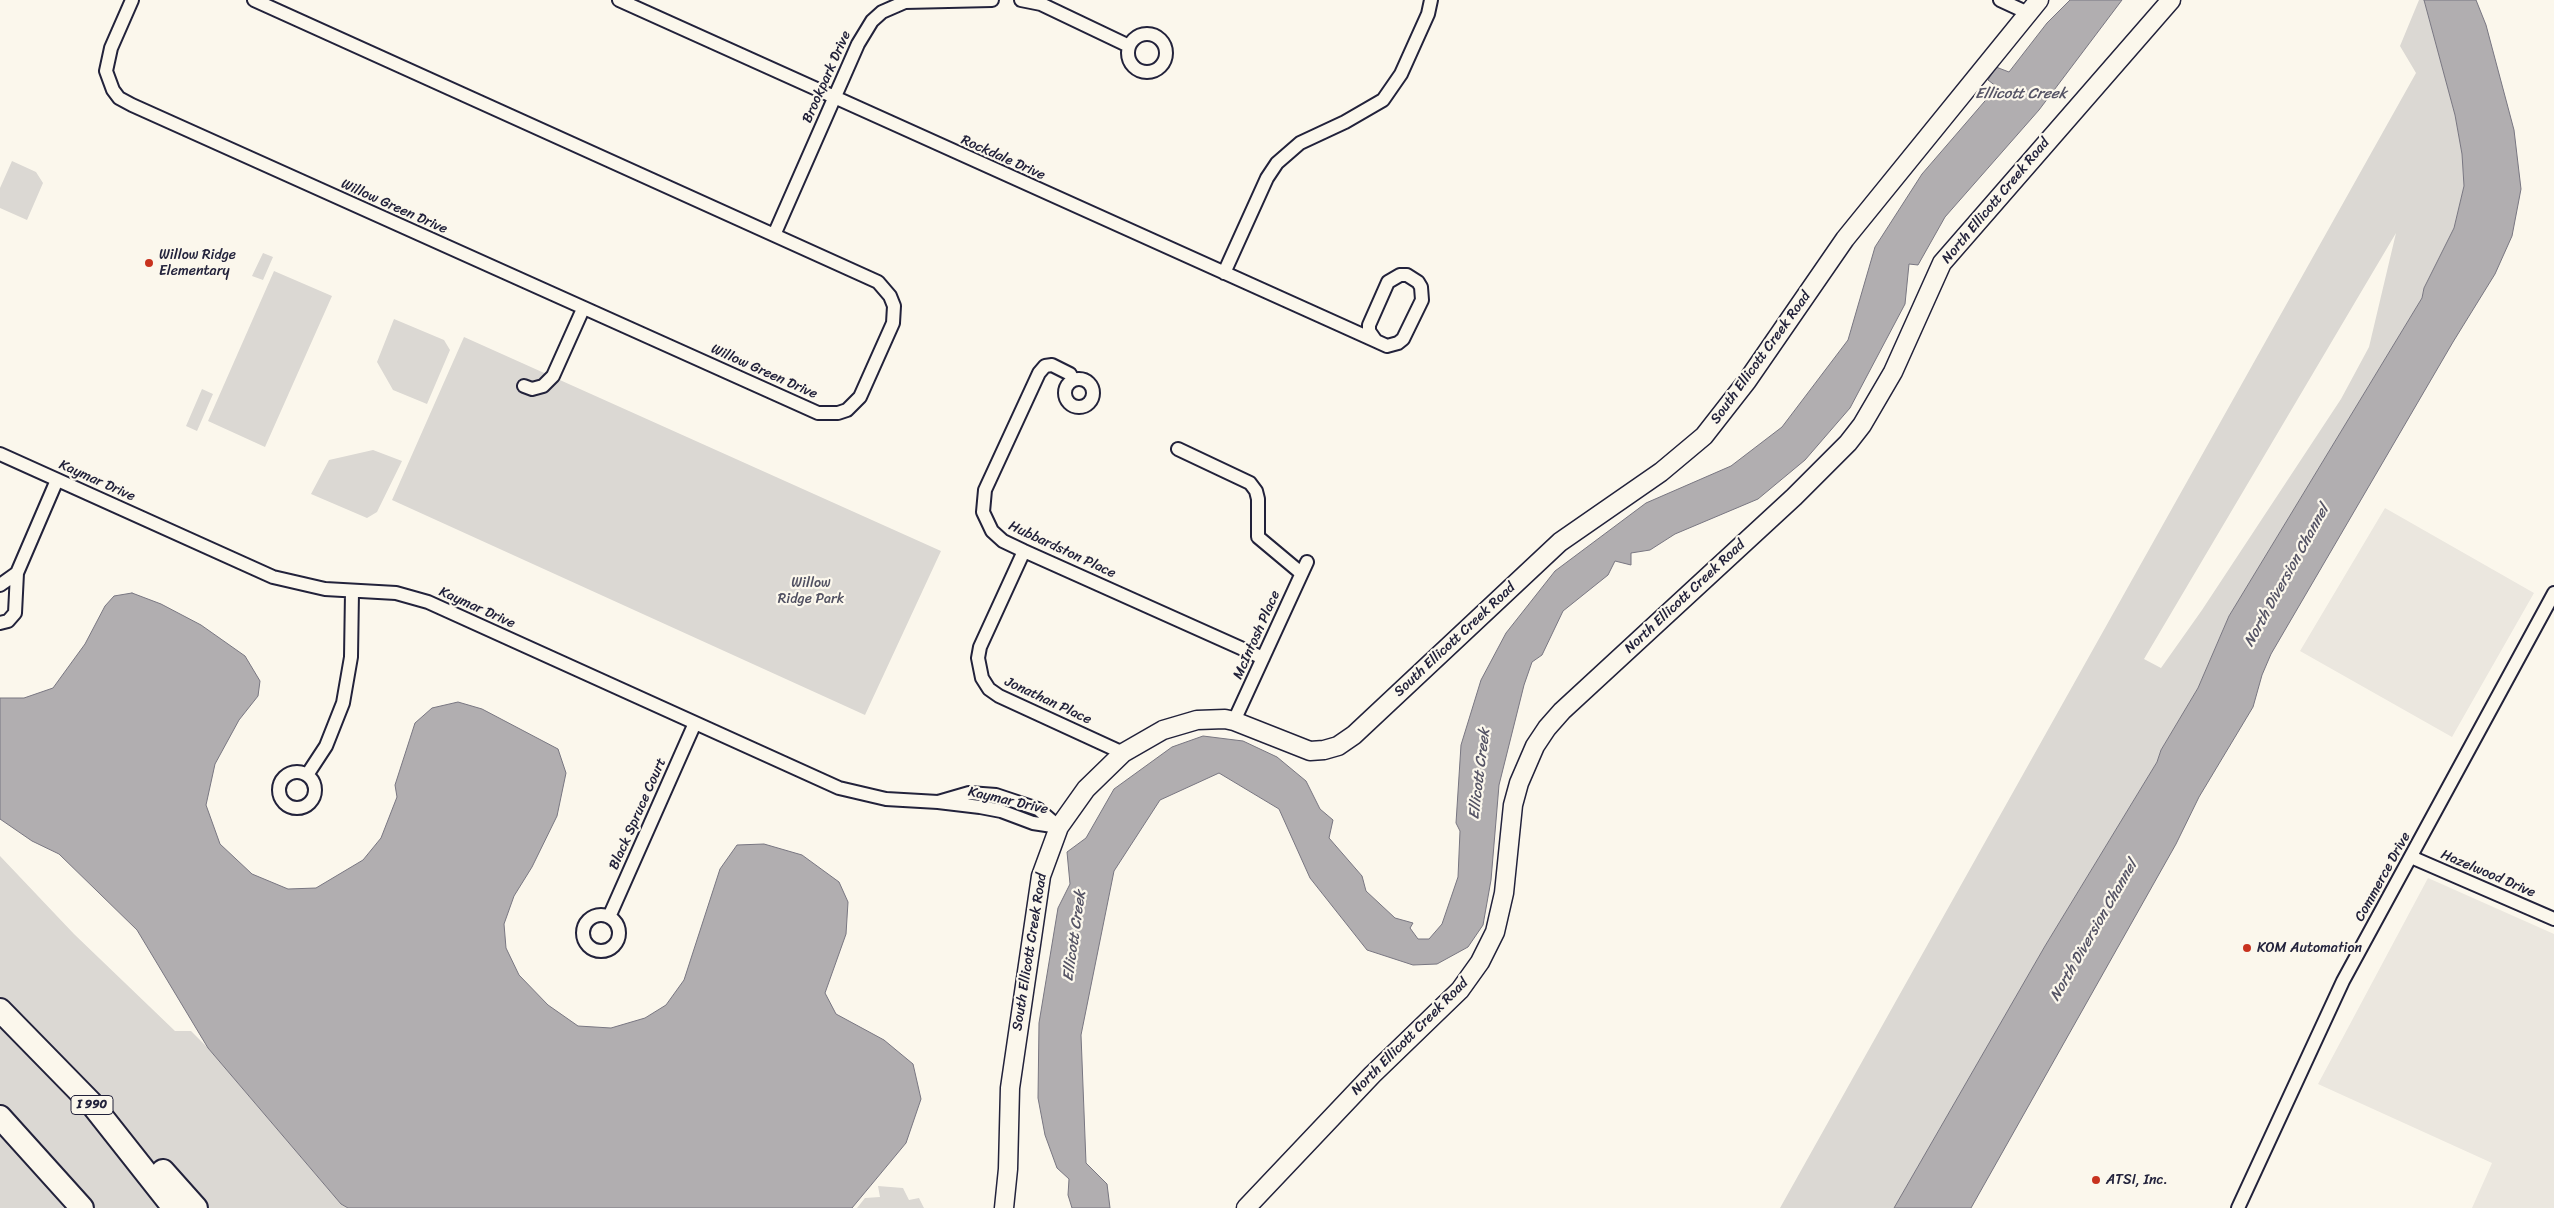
<!DOCTYPE html>
<html>
<head>
<meta charset="utf-8">
<style>
	body { margin:0 }
	canvas { display:block; background:#fbf7ec }
</style>
</head>
<body>
<canvas width="2554" height="1208"></canvas>
<script>
const context = document.querySelector('canvas').getContext('2d');
context.lineJoin = 'round';
function fill(path, color) {
  context.fillStyle = color;
  context.fill(path, 'evenodd');
}
function poly(rows) {
  const path = new Path2D();
  for (const r of rows) {
    if (r.length === 3) {
      path.moveTo(r[0] + r[2], r[1]);
      path.arc(r[0], r[1], r[2], 0, 2 * Math.PI);
      continue;
    }
    path.moveTo(r[0], r[1]);
    for (let i = 2; i < r.length; i += 2) path.lineTo(r[i], r[i + 1]);
  }
  return path;
}
function trace(path, color, width, dash) {
  context.strokeStyle = color;
  context.lineWidth = width;
  context.lineCap = dash ? 'butt' : 'round';
  context.setLineDash(dash || []);
  context.stroke(path);
}
function drawText(font, color, halo, rows, align = 'center') {
  context.font = font + ' Sriracha,sans-serif';
  context.lineWidth = 4.5;
  context.setLineDash([]);
  context.textBaseline = 'middle';
  context.strokeStyle = halo;
  context.fillStyle = color;
  for (const [text, x, y, turn = 0] of rows) {
    context.save();
    context.translate(x, y);
    context.rotate((+turn || 0) * Math.PI / 180);
    context.textAlign = isNaN(turn) ? turn : align;
    if (halo) context.strokeText(text, 0, 0);
    context.fillText(text, 0, 0);
    context.restore();
  }
}
fill(poly([
	[2385,508,2534,593,2452,737,2300,651],
	[2428,878,2554,934,2554,1208,2472,1208,2492,1163,2318,1084]
]), '#ebe7df');
fill(poly([
	[2419,0,2424,0,2455,115,2462,154,2464,186,2454,228,2424,288,2422,298,2229,616,2198,688,2161,750,2157,762,2045,946,1894,1208,1780,1208,2416,73,2400,46],
	[2396,233,2369,347,2341,399,2202,610,2161,668,2144,659],
	[12,161,36,172,43,183,27,220,0,208,0,188],
	[263,253,273,257,263,280,252,276],
	[274,271,332,296,265,447,208,421],
	[394,319,444,340,450,350,427,404,393,390,377,362],
	[464,337,941,551,865,715,392,500],
	[202,389,213,394,197,431,186,426],
	[373,450,402,461,377,512,367,518,311,494,329,460],
	[0,856,74,934,175,1031,191,1031,208,1048,341,1204,348,1208,0,1208],
	[878,1186,903,1188,909,1200,919,1198,924,1208,857,1208,865,1198,880,1197]
]), '#dbd8d3');
const water = poly([
	[2070,0,2122,0,2039,110,1945,217,1918,265,1909,264,1905,304,1850,408,1805,460,1758,499,1675,534,1650,550,1631,553,1631,565,1615,561,1608,575,1563,611,1542,655,1532,662,1524,685,1499,785,1491,880,1483,925,1468,947,1437,964,1413,965,1367,950,1310,878,1279,809,1219,773,1160,800,1114,871,1081,1035,1086,1163,1107,1184,1110,1208,1072,1208,1068,1195,1069,1179,1057,1168,1045,1135,1038,1098,1039,1023,1058,908,1070,884,1067,852,1086,838,1114,789,1172,747,1203,736,1243,741,1277,757,1306,781,1320,809,1333,820,1329,838,1362,876,1366,891,1395,918,1413,923,1410,928,1418,939,1429,939,1442,924,1458,877,1460,831,1456,823,1461,745,1481,680,1506,633,1555,571,1646,503,1731,466,1782,427,1848,340,1875,247,1922,174,1997,87,1988,80,1996,67,2009,72,2047,23,2070,0],
	[2424,0,2476,0,2486,25,2514,130,2521,189,2512,236,2495,274,2453,342,2271,654,2262,675,2253,707,2199,797,2176,844,1971,1208,1894,1208,2045,946,2157,762,2161,750,2198,688,2229,616,2422,298,2424,288,2454,228,2464,186,2462,154,2455,115,2424,0],
	[132,593,161,604,201,625,245,656,260,681,258,696,239,720,215,764,206,805,220,844,252,874,288,889,316,888,363,860,381,838,397,797,395,785,415,723,432,708,458,702,482,709,558,749,566,773,557,816,532,867,514,896,504,924,506,948,519,975,548,1005,578,1026,611,1028,645,1018,666,1005,684,980,720,869,737,845,764,844,802,855,839,882,848,902,846,934,825,993,836,1014,884,1040,913,1064,921,1099,906,1143,852,1208,348,1208,341,1204,208,1048,137,930,59,854,32,841,0,819,0,698,24,698,53,688,85,644,105,606,114,596,132,593]
]);
fill(water, '#b1aeb0');
trace(water, '#787681', 1);
const street = poly([
	[132,0,111,48,106,71,113,90,119,98,132,105,818,413,838,413,847,410,860,397,893,323,894,306,890,296,878,282,254,0],
	[619,0,1376,341],
	[1021,0,1041,4,1129,46],
	[2000,0,2028,13],
	[1147,53,19],
	[774,235,858,44,872,21,882,12,905,2,992,0],
	[1224,273,1267,178,1277,163,1300,143,1345,122,1383,100,1401,74,1428,14,1431,0],
	[1400,275,1407,275,1418,282,1421,287,1422,300,1403,339,1398,343,1387,346,1376,341,1369,331,1369,325,1388,282,1400,275],
	[1079,393,14],
	[1073,380,1070,374,1052,365,1045,366,1039,373,985,490,983,512,992,531,1003,541,1024,551,1263,658],
	[524,386,532,389,543,386,553,376,583,309],
	[1178,449,1250,483,1256,491,1258,499,1258,537,1301,573],
	[0,454,273,577,325,589,396,593,428,602,839,788,886,799,938,802,980,807,1001,811,1033,823,1059,827,1038,809,996,795,969,793,938,802],
	[1024,551,980,647,978,658,982,678,989,689,999,696,1123,753],
	[0,585,17,573],
	[0,623,8,621,15,613,17,573,57,480],
	[1234,721,1307,562],
	[297,790,18],
	[307,775,326,746,343,703,351,657,352,592],
	[2411,857,2554,919],
	[601,933,18],
	[609,917,695,723],
	[2238,1208,2343,981,2554,593]
]);
const secondary = poly([
	[1004,1208,1008,1169,1010,1088,1041,876,1059,827,1086,789,1123,753,1163,730,1197,720,1225,719,1234,721,1310,751,1324,750,1338,746,1354,735,1560,542,1661,472,1704,436,1747,381,1845,239,2039,0],
	[1246,1208,1372,1075,1460,990,1480,962,1495,932,1504,893,1513,805,1519,783,1535,746,1547,728,1562,711,1794,497,1848,443,1862,425,1893,372,1942,263,2171,0]
]);
const highway = poly([
	[0,1010,91,1103,174,1208],
	[0,1117,82,1208],
	[163,1171,196,1208]
]);
trace(street, '#22223b', 16);
trace(secondary, '#22223b', 21);
trace(highway, '#22223b', 26);
trace(street, '#fbf7ec', 12);
trace(secondary, '#fbf7ec', 18);
trace(highway, '#fbf7ec', 22);
for (const [x, y, r, color] of [
	[149,263,5,"#c8321e"],
	[2247,948,5,"#c8321e"],
	[2096,1180,5,"#c8321e"]
]) {
  const dot = new Path2D();
  dot.arc(x, y, r, 0, 2 * Math.PI);
  context.fillStyle = color;
  context.fill(dot);
  trace(dot, '#fbf7ec', 2);
}
for (const [x, y, w] of [
	[92,1105,42]
]) {
  const box = new Path2D();
  box.roundRect(x - w / 2, y - 9.5, w, 19, 4);
  context.fillStyle = '#fbf7ec';
  context.fill(box);
  trace(box, '#22223b', 1);
}
drawText('bold 12px', '#22223b', null, [
	["I 990",92,1105]
]);
drawText('14px', '#22223b', '#fbf7ec', [
	["Brookpark Drive",827,77,-66],
	["Rockdale Drive",1003,158,24],
	["North Ellicott Creek Road",1996,201,-50],
	["Willow Green Drive",394,207,24],
	["South Ellicott Creek Road",1761,358,-54],
	["Willow Green Drive",764,372,24],
	["Kaymar Drive",97,481,24],
	["Hubbardston Place",1062,550,25],
	["North Ellicott Creek Road",1685,597,-43],
	["Kaymar Drive",477,608,24],
	["McIntosh Place",1257,635,-66],
	["South Ellicott Creek Road",1455,640,-43],
	["Jonathan Place",1048,701,25],
	["Kaymar Drive",1008,801,13],
	["Black Spruce Court",638,814,-66],
	["Hazelwood Drive",2488,874,23],
	["Commerce Drive",2383,877,-61],
	["South Ellicott Creek Road",1030,952,-81],
	["North Ellicott Creek Road",1410,1037,-45]
]);
drawText('14px', '#22223b', '#fbf7ec', [
	["Willow Ridge",159,255],
	["Elementary",159,271],
	["KOM Automation",2257,948],
	["ATSI, Inc.",2106,1180]
], 'left');
drawText('14px', '#505061', '#fbf7ec', [
	["Willow",811,583],
	["Ridge Park",811,599]
]);
drawText('italic 15px', '#545364', '#fbf7ec', [
	["Ellicott Creek",2021,94],
	["North Diversion Channel",2287,576,-61],
	["Ellicott Creek",1480,774,-83],
	["North Diversion Channel",2094,931,-60],
	["Ellicott Creek",1075,936,-82]
]);
</script>
</body>
</html>
